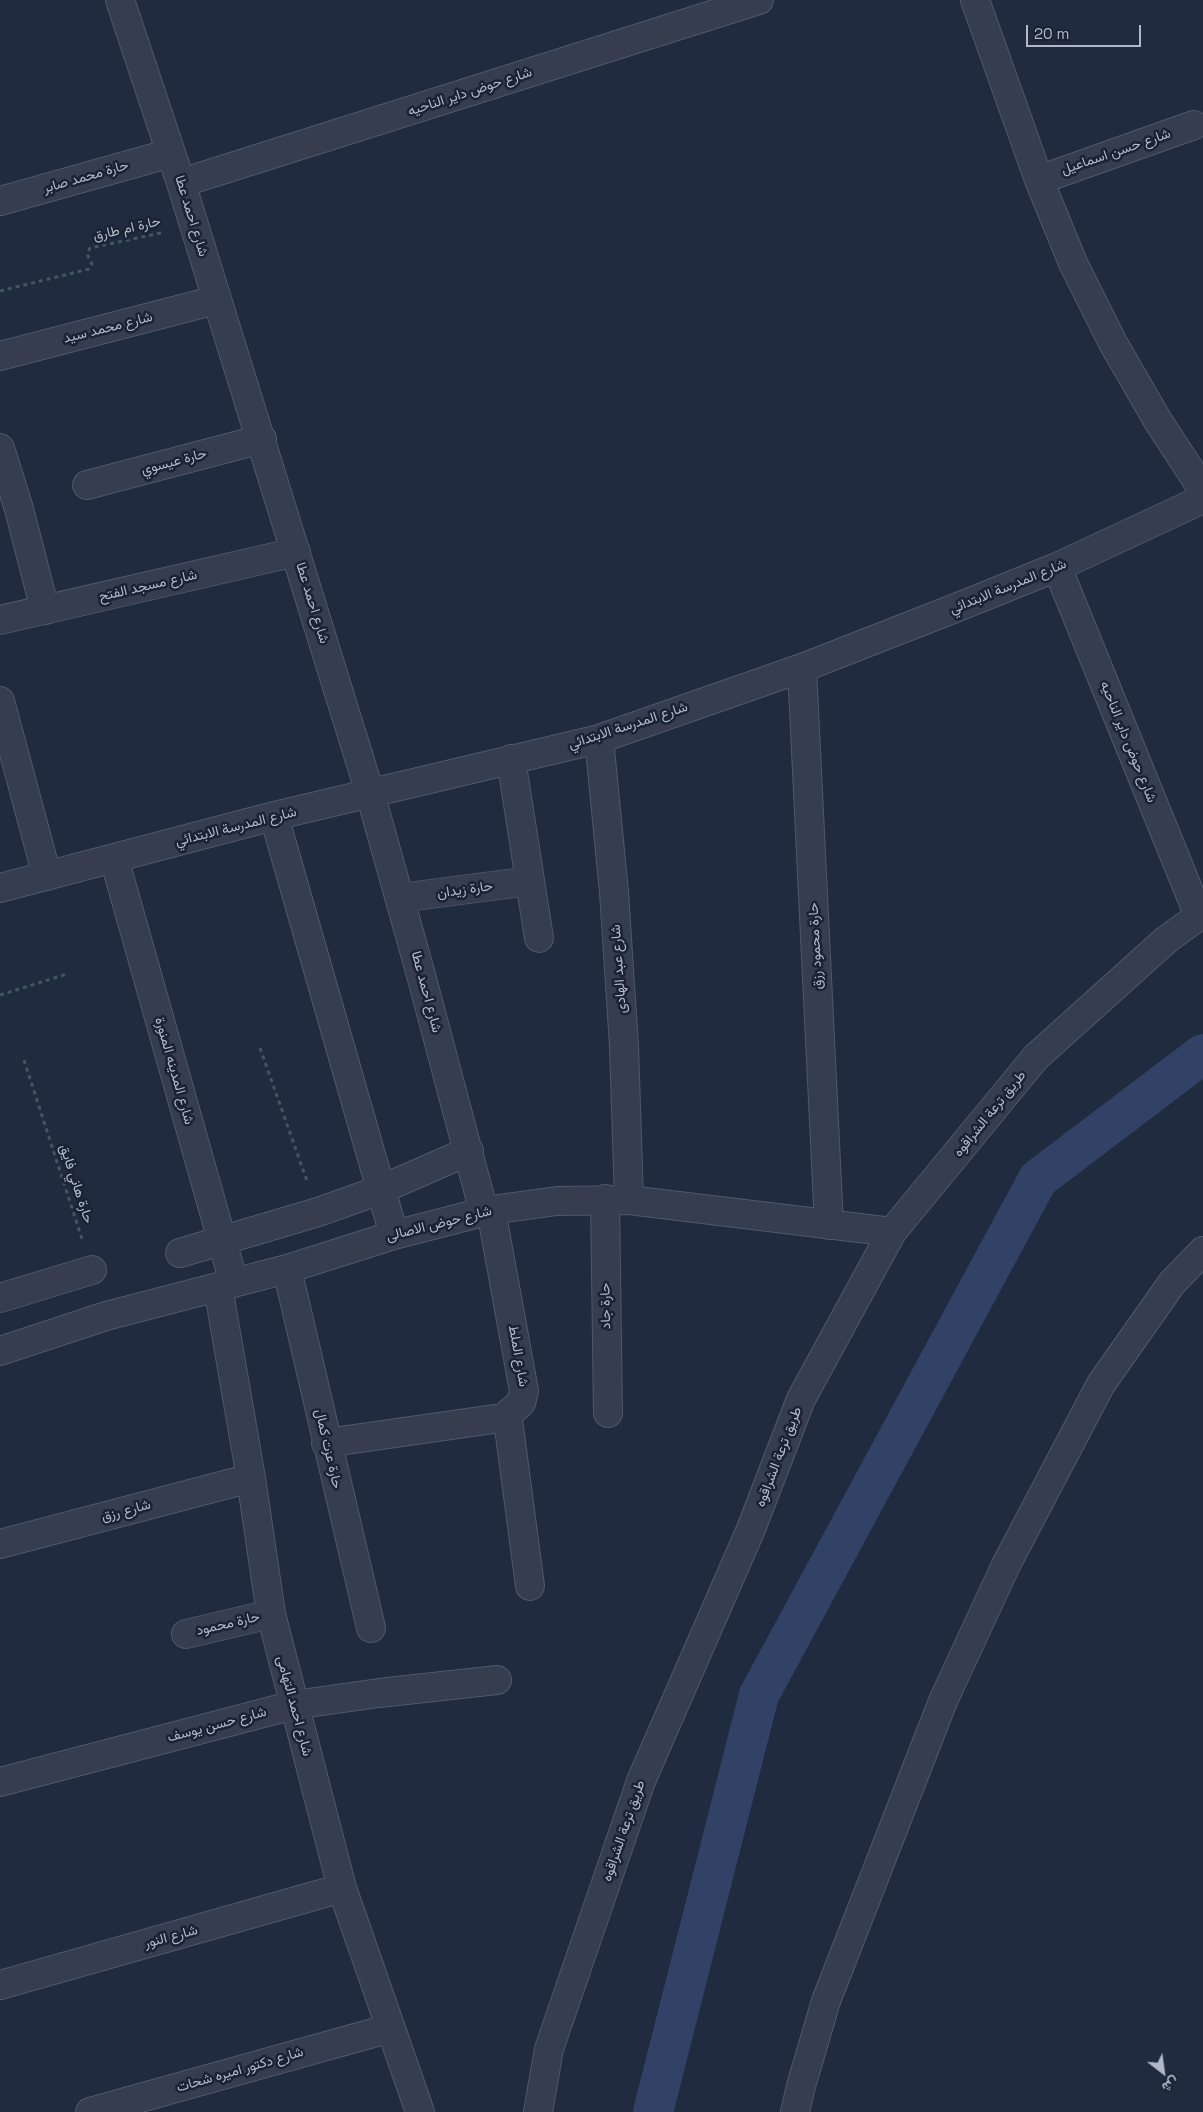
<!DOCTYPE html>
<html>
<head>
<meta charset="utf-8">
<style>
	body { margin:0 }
	#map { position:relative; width:1203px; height:2112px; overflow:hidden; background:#212b3f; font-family:"Space Grotesk",Vazirmatn,sans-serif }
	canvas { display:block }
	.north { position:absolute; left:1138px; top:2047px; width:50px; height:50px; -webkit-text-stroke:4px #1a2334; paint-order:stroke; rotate:150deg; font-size:14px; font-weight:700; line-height:20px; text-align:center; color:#b1b8ca }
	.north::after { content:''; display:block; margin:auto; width:18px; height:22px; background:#b1b8ca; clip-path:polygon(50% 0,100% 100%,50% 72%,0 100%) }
	.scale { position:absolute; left:1026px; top:25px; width:115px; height:22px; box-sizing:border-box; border:2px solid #b1b8ca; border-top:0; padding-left:6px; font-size:15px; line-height:18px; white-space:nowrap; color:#b1b8ca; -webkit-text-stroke:4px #1a2334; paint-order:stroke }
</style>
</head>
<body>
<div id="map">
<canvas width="1203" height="2112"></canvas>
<div class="north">ش</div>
<div class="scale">20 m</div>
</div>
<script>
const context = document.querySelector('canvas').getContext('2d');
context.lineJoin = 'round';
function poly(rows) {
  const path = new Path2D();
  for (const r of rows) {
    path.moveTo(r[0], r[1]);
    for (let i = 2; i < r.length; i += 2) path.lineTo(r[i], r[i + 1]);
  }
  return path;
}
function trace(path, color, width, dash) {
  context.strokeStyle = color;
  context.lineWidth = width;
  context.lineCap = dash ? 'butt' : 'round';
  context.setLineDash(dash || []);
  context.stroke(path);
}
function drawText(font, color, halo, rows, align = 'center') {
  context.font = font + ' "Space Grotesk",Vazirmatn,sans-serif';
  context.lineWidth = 5;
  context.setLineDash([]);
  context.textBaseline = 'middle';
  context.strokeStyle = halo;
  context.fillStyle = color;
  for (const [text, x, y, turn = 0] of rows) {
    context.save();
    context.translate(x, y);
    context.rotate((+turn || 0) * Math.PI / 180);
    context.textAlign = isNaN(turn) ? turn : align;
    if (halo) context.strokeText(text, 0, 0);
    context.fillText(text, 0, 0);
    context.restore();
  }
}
trace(poly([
	[653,2112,759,1695,1038,1179,1203,1054]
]), '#314266', 40);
const minor = poly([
	[120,0,181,183,370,793,421,975,484,1212],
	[975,0,1039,180,1073,263,1113,343,1158,421,1203,490],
	[1039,180,1194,125],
	[181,183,759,0],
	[0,201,171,153],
	[0,356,216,300],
	[0,448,19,509,45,610],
	[87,485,262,439],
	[1057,567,1199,916],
	[0,620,296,552],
	[802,668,829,1225],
	[0,701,47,876],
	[599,739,614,892,624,1046,629,1200],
	[511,759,539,938],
	[274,816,394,1235],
	[114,858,234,1283],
	[0,888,274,816,599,739,802,668,953,609,1057,567,1203,499],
	[400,898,530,881],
	[605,1199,608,1413],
	[491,1210,524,1391,521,1403,509,1413,508,1420,530,1586],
	[180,1253,318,1212,380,1190,469,1151],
	[287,1269,371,1628],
	[218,1287,251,1478,271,1614,342,1888,420,2112],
	[0,1298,92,1270],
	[0,1351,106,1316,287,1269,394,1235,491,1210,557,1201,629,1200,892,1232],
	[326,1443,508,1417],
	[0,1544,251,1478],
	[186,1634,271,1614],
	[0,1782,294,1705,379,1693,497,1680],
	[0,1985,342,1888],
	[90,2112,391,2028],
	[795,2112,801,2086,826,2001,943,1701,1006,1565,1101,1384,1172,1283,1203,1251]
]);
const tertiary = poly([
	[538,2112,549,2049,641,1781,751,1529,801,1399,892,1232,1036,1057,1166,940,1203,913]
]);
trace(minor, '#50586a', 30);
trace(tertiary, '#50586a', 30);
trace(poly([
	[0,291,89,269,92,264,87,254,90,248,161,233],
	[0,995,67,974],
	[260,1048,307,1181],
	[24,1060,82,1239]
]), '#41575d', 3, [4, 4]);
trace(minor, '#353d4f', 28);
trace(tertiary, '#353d4f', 28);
drawText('14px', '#b1b8ca', '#1a2334', [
	["شارع حوض داير الناحيه",470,92,-18],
	["شارع حسن اسماعيل",1116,152,-19],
	["حارة محمد صابر",86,177,-16],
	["شارع احمد عطا",191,216,73],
	["حارة ام طارق",127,229,-13],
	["شارع محمد سيد",108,328,-14],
	["حارة عيسوي",174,462,-15],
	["شارع مسجد الفتح",148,586,-13],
	["شارع المدرسة الابتدائي",1008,587,-22],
	["شارع احمد عطا",312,603,73],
	["شارع المدرسة الابتدائي",628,726,-18],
	["شارع حوض داير الناحيه",1128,742,68],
	["شارع المدرسة الابتدائي",236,827,-14],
	["حارة زيدان",465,890,-8],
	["حارة محمود رزق",816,946,-93],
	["شارع عبد الهادى",619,969,-94],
	["شارع احمد عطا",426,992,75],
	["شارع المدينه المنورة",174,1071,74],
	["طريق ترعة الشراقوه",990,1114,-51],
	["حارة هاني فايق",76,1184,72],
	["شارع حوض الاصالى",439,1224,-14],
	["حارة جاد",606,1306,-91],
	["شارع الملط",518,1356,80],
	["حارة عزت كمال",328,1449,77],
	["طريق ترعة الشراقوه",779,1457,-69],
	["شارع رزق",126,1511,-15],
	["حارة محمود",228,1624,-13],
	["شارع احمد التهامى",294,1706,75],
	["شارع حسن يوسف",217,1725,-15],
	["طريق ترعة الشراقوه",624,1831,-71],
	["شارع النور",171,1937,-15],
	["شارع دكتور اميره شحات",240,2070,-16]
]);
</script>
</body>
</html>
